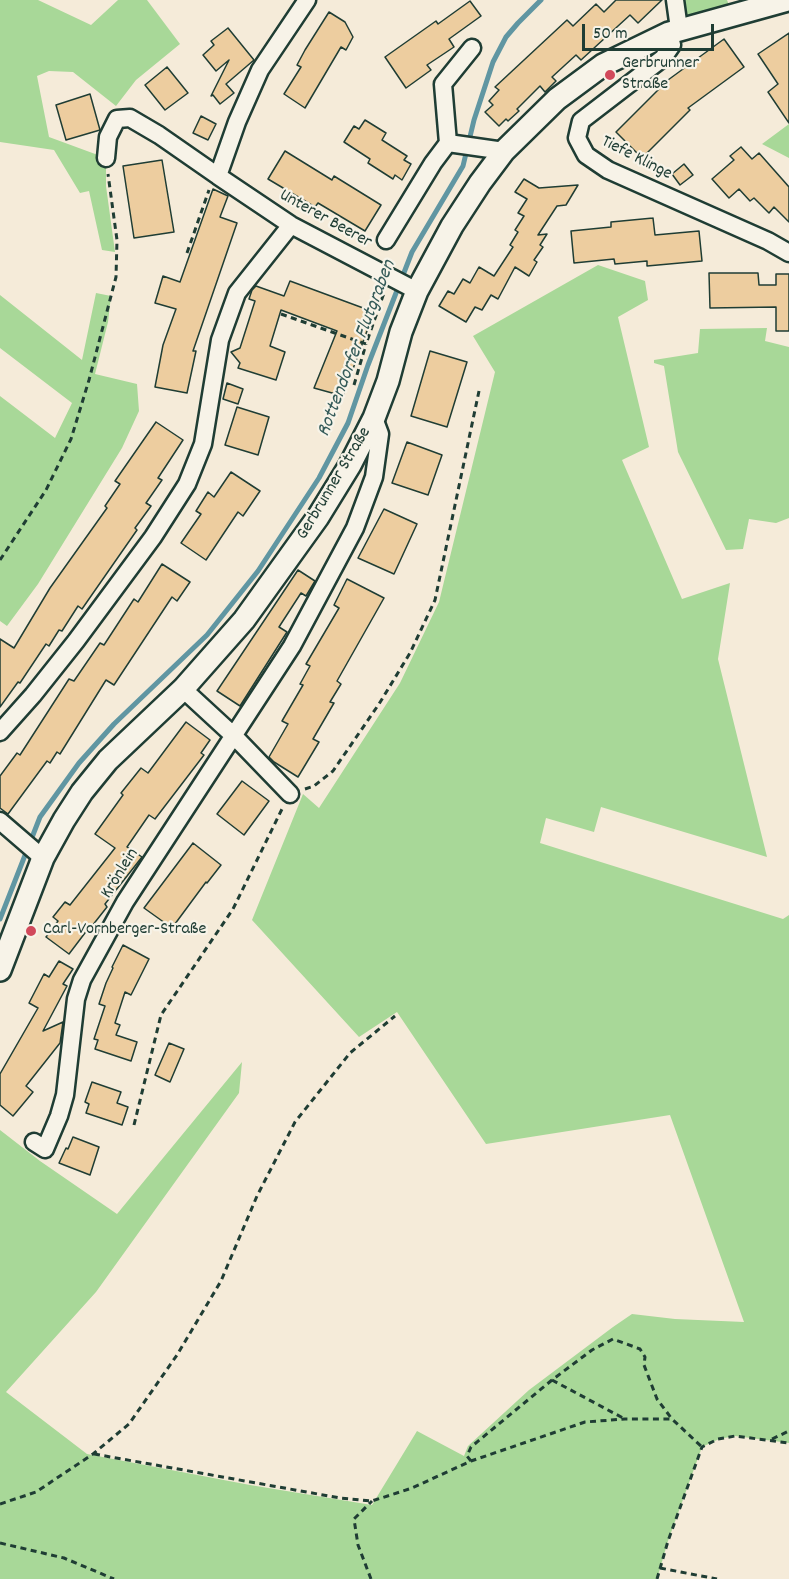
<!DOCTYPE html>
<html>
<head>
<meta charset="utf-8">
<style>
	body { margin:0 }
	#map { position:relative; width:789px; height:1579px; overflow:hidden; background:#f5ebd9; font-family:Dekko,sans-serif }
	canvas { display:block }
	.scale { position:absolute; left:582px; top:24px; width:132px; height:27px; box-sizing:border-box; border:3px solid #1f3d34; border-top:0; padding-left:8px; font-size:18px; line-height:21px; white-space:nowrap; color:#1f3d34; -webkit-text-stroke:4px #f7f3e8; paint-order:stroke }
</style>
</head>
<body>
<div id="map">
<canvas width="789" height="1579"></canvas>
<div class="scale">50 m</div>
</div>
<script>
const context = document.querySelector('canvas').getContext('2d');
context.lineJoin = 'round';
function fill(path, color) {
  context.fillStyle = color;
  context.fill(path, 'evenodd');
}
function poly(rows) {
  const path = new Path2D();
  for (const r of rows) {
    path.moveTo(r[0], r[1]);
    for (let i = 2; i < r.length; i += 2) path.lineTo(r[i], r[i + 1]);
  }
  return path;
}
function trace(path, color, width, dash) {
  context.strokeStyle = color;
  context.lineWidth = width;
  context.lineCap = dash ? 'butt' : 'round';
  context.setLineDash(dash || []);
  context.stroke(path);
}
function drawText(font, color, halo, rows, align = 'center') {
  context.font = font + ' Dekko,sans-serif';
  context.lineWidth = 4.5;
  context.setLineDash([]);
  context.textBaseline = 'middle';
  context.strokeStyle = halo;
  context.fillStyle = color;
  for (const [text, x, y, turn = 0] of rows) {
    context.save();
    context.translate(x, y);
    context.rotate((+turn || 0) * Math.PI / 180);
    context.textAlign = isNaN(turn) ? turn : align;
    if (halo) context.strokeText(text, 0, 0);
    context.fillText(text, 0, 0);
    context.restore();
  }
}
fill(poly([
	[0,0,38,0,91,25,118,0,147,0,180,44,136,80,116,106,73,72,49,71,37,76,49,137,106,158,106,186,115,252,102,250,89,191,80,193,54,150,0,142],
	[685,0,727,0,729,5,727,9,692,17,685,15],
	[789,124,789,158,762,144],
	[598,265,645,281,648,300,618,317,649,447,622,460,682,599,730,583,718,659,767,857,601,807,594,832,546,818,540,843,783,919,789,915,789,1443,735,1436,719,1439,702,1447,668,1541,657,1579,0,1579,0,1130,40,1161,117,1214,242,1062,239,1093,96,1292,6,1392,87,1454,250,1485,372,1505,417,1431,464,1456,468,1446,529,1390,613,1327,632,1314,675,1319,744,1322,670,1115,486,1144,397,1012,359,1037,252,920,303,794,319,808,400,683,439,602,495,372,473,336],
	[96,293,111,296,108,322,95,374,137,384,139,411,122,448,38,584,7,626,0,621,0,396,55,438,72,403,0,348,0,295,82,360],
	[767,328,765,341,789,347,789,518,776,523,749,519,743,549,726,550,678,452,664,366,654,363,654,360,698,353,700,329]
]), '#a8d898');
trace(poly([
	[0,919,40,817,79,763,114,724,207,635,258,571,319,478,348,423,368,365,412,252,463,166,474,120,493,62,506,37,518,23,541,0]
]), '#6096a2', 5);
const building = poly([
	[616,0,662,0,638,23,630,15,581,60,576,55,552,77,556,81,545,92,540,86,517,109,519,111,508,121,506,119,499,126,485,112,493,105,489,101,499,90,495,87,567,20,573,26,596,4,604,12,616,0],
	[470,1,481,16,449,39,454,47,427,65,431,70,406,88,385,57,436,21,438,24,470,1],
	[329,12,345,22,353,37,346,50,341,47,305,108,284,94,301,67,297,65,305,50,329,12],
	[228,28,254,60,226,84,234,93,220,104,213,95,211,96,229,60,216,71,203,55,214,45,211,41,228,28],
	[789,33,789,123,768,92,778,84,758,54,789,33],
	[724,39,744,67,688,108,690,110,642,158,616,132,668,80,724,39],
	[167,67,188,93,165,110,145,85,167,67],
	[90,94,100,130,66,140,56,105,90,94],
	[201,116,216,124,208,140,193,133,201,116],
	[365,120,386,133,382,140,407,156,404,160,411,164,402,180,395,175,393,179,368,163,370,159,344,142,354,126,359,129,365,120],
	[741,147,752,159,759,153,789,187,789,222,774,207,769,213,754,198,750,201,739,189,729,198,712,179,734,160,730,156,741,147],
	[285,151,332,180,334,176,381,205,365,231,318,203,315,207,268,179,285,151],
	[162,160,174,232,134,238,123,166,162,160],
	[684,164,693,175,680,185,672,174,684,164],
	[524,179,539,188,578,185,566,205,557,206,538,235,547,234,540,245,543,247,534,260,537,262,529,276,515,267,498,299,491,295,482,310,475,307,466,322,439,306,448,291,454,294,463,279,470,283,479,267,494,276,513,247,510,245,518,232,515,230,524,216,518,213,527,199,515,192,524,179],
	[213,189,228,196,220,217,237,223,193,351,196,351,187,393,155,387,163,345,176,309,155,303,163,276,180,282,213,189],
	[653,218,655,235,699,231,702,261,647,266,647,261,615,264,614,259,574,263,571,231,611,227,611,222,653,218],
	[709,273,758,273,759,285,776,285,776,274,789,274,789,331,776,331,776,307,710,308,709,273],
	[290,281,374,312,343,396,314,388,337,331,281,310,270,346,285,352,276,380,238,368,240,363,231,352,240,348,255,301,249,299,252,290,256,286,284,296,290,281],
	[430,351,467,362,447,427,411,416,430,351],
	[227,383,243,389,238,404,223,399,227,383],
	[237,407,269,417,258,455,225,445,237,407],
	[156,422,183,440,158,478,162,480,146,503,151,506,135,528,137,530,82,609,78,606,62,631,59,630,49,646,46,644,20,683,18,682,0,707,0,639,14,648,50,588,107,508,105,506,120,484,115,481,156,422],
	[407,442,442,455,428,495,392,483,407,442],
	[231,472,260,491,243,516,238,512,206,560,181,543,201,514,196,511,208,492,214,497,231,472],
	[384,509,417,524,394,574,358,558,384,509],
	[162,564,190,582,177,601,172,597,114,685,106,680,60,754,57,752,50,763,47,761,8,814,0,808,0,776,17,753,20,755,69,679,74,681,100,643,104,645,134,599,138,602,162,564],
	[298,570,315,581,306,596,301,593,279,627,287,632,240,706,217,691,298,570],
	[347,579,384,598,337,681,341,684,330,702,334,703,313,739,319,742,298,777,274,762,269,757,288,724,282,721,303,685,300,684,310,666,306,664,339,608,334,605,347,579],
	[186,722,210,740,201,753,204,755,155,819,149,815,127,847,142,857,105,904,107,907,92,926,91,925,69,954,46,937,58,921,53,917,65,902,70,905,115,848,95,834,123,795,121,793,141,768,148,773,186,722],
	[242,781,269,801,244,835,217,814,242,781],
	[193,843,221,865,207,883,206,882,172,928,144,908,193,843],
	[123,945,149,959,131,995,125,992,115,1023,120,1025,116,1035,137,1042,131,1061,95,1049,98,1040,94,1039,105,1006,99,1004,106,983,113,968,112,967,123,945],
	[59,961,73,969,63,984,67,986,43,1031,63,1022,60,1043,26,1086,33,1092,13,1116,0,1105,0,1074,38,1008,29,1003,44,974,49,977,59,961],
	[169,1043,184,1049,170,1082,155,1075,169,1043],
	[92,1082,121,1092,117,1103,128,1107,122,1125,86,1113,89,1104,85,1102,92,1082],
	[73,1137,99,1147,90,1175,59,1163,66,1148,68,1149,73,1137]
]);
fill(building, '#edcd9f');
trace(building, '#1f3d34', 1.5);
const minor = poly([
	[307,0,260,70,237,122,218,176,291,225,417,291],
	[675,0,679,29],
	[669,33,672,45,663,58,581,121,577,138,586,155,608,170,768,241,789,253],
	[472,48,443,84,448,143,504,151],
	[106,158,108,137,117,119,130,118,159,135,218,176],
	[386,240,433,163,448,143],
	[183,689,234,736,290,794],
	[0,732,33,695,76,641,153,537,187,484,203,444,220,340,237,293,291,225],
	[0,821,43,858],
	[34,1142,45,1149,59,1116,65,1095,76,999,82,980,125,902,292,646,355,528,374,477,380,434,374,418]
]);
const tertiary = poly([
	[0,970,43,858,64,820,82,792,108,760,183,689,244,620,318,517,350,465,374,418,388,381,401,332,417,291,452,226,480,183,504,151,557,99,603,65,669,33,788,0]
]);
trace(minor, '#1f3d34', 21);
trace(tertiary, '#1f3d34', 26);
trace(poly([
	[187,253,209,190],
	[281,314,366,344,384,293],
	[354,385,366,344],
	[0,560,46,490,71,439,89,380,116,277,117,240,108,174],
	[305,789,314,786,333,771,379,704,410,653,435,600,479,391],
	[134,1125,161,1015,233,909,282,809],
	[552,1380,623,1418],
	[772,1439,789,1431],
	[94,1454,340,1498,372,1501,412,1488,471,1461,585,1422,625,1419,672,1419,702,1447],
	[471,1461,467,1456,471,1447,552,1380,592,1350,613,1339,640,1349,645,1357,644,1365,657,1399,672,1419],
	[0,1504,36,1492,93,1454,129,1424,177,1355,221,1281,257,1196,295,1122,350,1053,395,1016],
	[0,1543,64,1558,114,1579],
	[660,1568,717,1579],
	[371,1579,358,1545,354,1519,372,1501],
	[657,1579,668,1541,702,1447,718,1439,735,1436,789,1443]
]), '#1f3d34', 3, [6, 4.5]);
trace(minor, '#f7f3e8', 16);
trace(tertiary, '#f7f3e8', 21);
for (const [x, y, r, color] of [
	[610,75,6,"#d1495b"],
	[31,931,6,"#d1495b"]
]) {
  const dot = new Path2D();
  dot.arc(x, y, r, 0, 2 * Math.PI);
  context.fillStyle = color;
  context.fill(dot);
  trace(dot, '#f7f3e8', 2);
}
drawText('18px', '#1f3d34', '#f7f3e8', [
	["Gerbrunner",622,65],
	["Straße",622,86],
	["Carl-Vornberger-Straße",43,931]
], 'left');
drawText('18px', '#1f3d34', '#f7f3e8', [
	["Tiefe Klinge",636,159,27],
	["Unterer Beerer",325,220,29],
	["Gerbrunner Straße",335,484,-59],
	["Krönlein",121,874,-58]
]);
drawText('italic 20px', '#355b59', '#f7f3e8', [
	["Rottendorfer Flutgraben",358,349,-69]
]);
</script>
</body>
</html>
